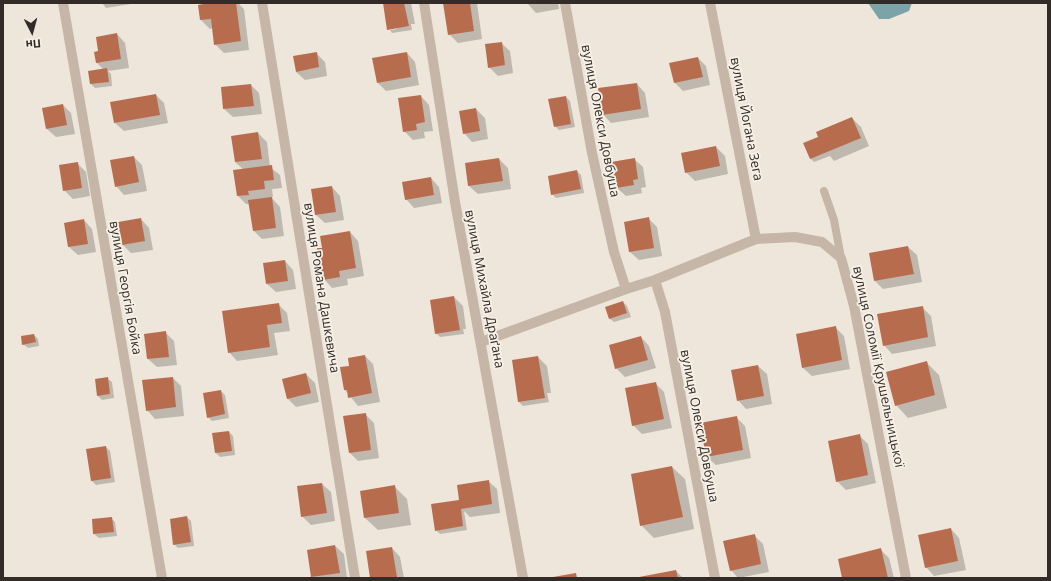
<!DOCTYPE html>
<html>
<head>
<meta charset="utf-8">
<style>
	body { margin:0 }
	#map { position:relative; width:1051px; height:581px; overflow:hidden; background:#eee6da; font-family:"Open Sans",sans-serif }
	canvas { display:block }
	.frame { position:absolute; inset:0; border:4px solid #322b27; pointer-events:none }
	.north { position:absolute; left:12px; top:12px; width:40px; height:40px; -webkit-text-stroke:3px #f7f0e6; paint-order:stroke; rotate:174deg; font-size:11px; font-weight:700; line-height:16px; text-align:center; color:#322b27 }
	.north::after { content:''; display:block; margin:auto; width:14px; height:18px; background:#322b27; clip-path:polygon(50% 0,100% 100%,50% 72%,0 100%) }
</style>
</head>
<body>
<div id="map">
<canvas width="1051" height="581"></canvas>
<div class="frame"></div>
<div class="north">Пн</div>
</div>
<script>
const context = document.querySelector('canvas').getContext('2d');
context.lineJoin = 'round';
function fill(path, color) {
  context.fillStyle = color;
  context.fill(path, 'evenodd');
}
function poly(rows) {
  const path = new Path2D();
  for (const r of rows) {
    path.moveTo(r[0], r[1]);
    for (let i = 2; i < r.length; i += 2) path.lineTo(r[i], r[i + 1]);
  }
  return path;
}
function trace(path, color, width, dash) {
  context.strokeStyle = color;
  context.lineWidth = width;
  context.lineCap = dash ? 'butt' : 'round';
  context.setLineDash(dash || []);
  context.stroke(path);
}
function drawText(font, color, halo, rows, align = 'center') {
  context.font = font + ' "Open Sans",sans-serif';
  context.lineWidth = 3.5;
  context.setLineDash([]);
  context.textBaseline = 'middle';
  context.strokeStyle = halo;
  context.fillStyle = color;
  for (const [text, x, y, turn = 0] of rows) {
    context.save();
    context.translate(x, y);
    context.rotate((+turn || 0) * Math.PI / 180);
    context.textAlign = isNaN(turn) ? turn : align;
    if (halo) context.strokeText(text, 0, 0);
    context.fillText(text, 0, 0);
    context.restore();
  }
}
fill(poly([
	[868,3,912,3,909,11,889,19,879,19]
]), '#7ca4a8');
fill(poly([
	[102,3,137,3,106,8],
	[217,3,238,3,244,9,249,50,224,53,215,44,213,28,210,29,201,20,199,5],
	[384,3,411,3,415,24,411,24,412,30,392,33,390,30,397,29],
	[444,3,477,3,482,39,458,43,449,34],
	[527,3,558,3,559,9,536,13],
	[117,34,125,43,129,68,108,71,111,74,112,86,95,88,91,84,104,70,97,63,95,52,99,52],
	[501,43,510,51,513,73,498,76,489,67],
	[316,53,325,62,327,76,305,80,296,72],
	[407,53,415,62,419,85,386,91,378,83],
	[698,58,706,66,710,85,683,91,675,83],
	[637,84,645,93,649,117,611,123,603,114],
	[251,85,259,93,262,114,233,117,224,109],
	[156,95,164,103,168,123,124,131,115,123],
	[421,96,429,105,433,131,424,132,425,138,413,140,404,131],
	[566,97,570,101,575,127,559,130,555,126],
	[63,105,71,113,75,134,56,137,47,129],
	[476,109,485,118,488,139,472,142,464,133],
	[852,118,861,127,869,146,834,161,830,156,814,162,810,158,820,137],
	[258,133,267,142,270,167,280,175,282,188,272,189,273,197,271,197,280,207,284,236,262,239,254,231,250,204,246,204,238,196,244,170,235,162],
	[716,147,725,156,728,174,695,181,686,172],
	[134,157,142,165,147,191,124,195,116,186],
	[499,159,508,168,511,189,478,194,469,186,466,164],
	[634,159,643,167,646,187,641,188,642,193,626,196,617,188],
	[77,163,86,172,90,196,73,199,64,190],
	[577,171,581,175,584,193,556,198,552,194],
	[431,178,439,187,442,203,414,208,406,199],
	[332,187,340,196,344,220,325,223,316,215],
	[648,218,657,227,662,256,639,260,630,252,625,223],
	[141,219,149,228,153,250,131,253,123,245],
	[84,220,92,229,96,252,78,255,69,247,65,223],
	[350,232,358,241,364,276,347,279,348,285,332,288,324,279,323,248],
	[908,247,917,255,922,282,883,289,875,281],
	[285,261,293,270,296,289,276,292,267,284],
	[454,297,463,306,466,329,463,329,464,334,440,337,436,333],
	[623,302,627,306,631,317,614,322,609,318],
	[278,304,287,313,290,331,274,333,278,355,237,361,229,352],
	[922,307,931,316,936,346,892,354,884,345],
	[835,327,844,336,850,369,812,376,803,368],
	[165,332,174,341,177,365,157,367,148,359],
	[34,335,38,339,39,346,28,348,23,344],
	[641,337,649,346,656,368,625,377,616,368],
	[365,356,373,364,380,402,358,406,345,390,351,367],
	[538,357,547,366,551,393,547,393,549,402,523,406,519,402],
	[926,362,939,375,947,408,908,418,896,405],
	[758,366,767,374,772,404,746,409,738,400],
	[306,374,315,383,319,402,296,407,288,399],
	[107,378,112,382,114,398,102,400,98,396],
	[173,378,181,386,184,416,155,419,147,410],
	[656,384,664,392,672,428,642,434,633,425],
	[221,391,225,395,229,418,212,421,208,417],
	[365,414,374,423,379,458,358,461,350,453],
	[736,417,745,426,751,458,716,465,707,457],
	[229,432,233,436,235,455,220,457,216,453],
	[859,435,868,444,876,483,846,490,837,481],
	[106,447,110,451,115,482,96,485,92,481],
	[672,467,685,479,694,529,654,538,641,525],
	[488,481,497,489,500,513,470,517,464,511,467,530,440,534,436,530,459,501],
	[322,484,331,492,335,521,311,525,302,516,298,487],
	[394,486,407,499,411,525,378,530,365,518],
	[187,517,191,521,194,546,178,548,174,544],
	[111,518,115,522,117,536,99,538,94,534],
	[951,529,959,538,966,570,934,576,926,567],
	[754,535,763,544,769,572,738,578,731,570],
	[335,546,344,554,347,578,313,578,308,550],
	[392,548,400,557,404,578,371,578,367,552],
	[880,549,889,558,894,578,843,578],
	[676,571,683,578,641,578]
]), '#0003');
fill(poly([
	[209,3,236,3,241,41,214,45,211,19,200,20,198,5],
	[383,3,404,3,409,26,387,30],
	[443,3,470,3,474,31,448,35],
	[117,33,121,59,96,63,94,52,98,51,96,37],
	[502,42,505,65,488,68,485,44],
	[317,52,319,67,296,72,293,56],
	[407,52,411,77,377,83,372,58],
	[698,57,703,77,674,83,669,63],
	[107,68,109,82,90,84,88,71],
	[637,83,641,109,602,115,598,88],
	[251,84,254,106,223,109,221,87],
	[156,94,160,115,114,123,110,102],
	[421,95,425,122,416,124,417,130,403,132,398,98],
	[566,96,571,124,554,127,548,99],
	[63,104,67,125,46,129,42,108],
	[476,108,480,131,463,134,459,111],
	[852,117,861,138,810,159,803,143,818,137,816,132],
	[258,132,262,159,235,162,231,136],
	[716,146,720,166,685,173,681,153],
	[134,156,139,182,115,187,110,160],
	[499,158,503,181,468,186,465,163],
	[635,158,638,179,633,180,634,185,616,188,611,162],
	[78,162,82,188,63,191,59,165],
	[272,165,274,180,264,181,265,189,248,191,249,195,237,196,233,170],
	[577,170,581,189,551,195,548,176],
	[431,177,434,195,405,200,402,182],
	[332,186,336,212,315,215,311,189],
	[272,197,276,228,253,231,248,200],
	[649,217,654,248,629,252,624,222],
	[141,218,145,241,122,245,118,222],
	[84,219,88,244,68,247,64,223],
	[350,231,356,268,339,271,340,277,323,280,317,248,322,248,320,236],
	[908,246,914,274,874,281,869,253],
	[285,260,288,281,266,284,263,263],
	[454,296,460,330,435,334,430,300],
	[623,301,627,313,609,319,605,307],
	[279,303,282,323,267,325,270,347,228,353,222,311],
	[923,306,928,337,883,346,877,314],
	[836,326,842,360,802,368,796,334],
	[166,331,169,357,147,359,144,334],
	[34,334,36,342,22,345,21,336],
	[641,336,648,360,615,369,609,345],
	[365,355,372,393,348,398,347,390,344,390,340,367,349,366,348,358],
	[538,356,545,398,518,402,512,360],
	[927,361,935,395,895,406,886,372],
	[758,365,764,396,737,401,731,370],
	[306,373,311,393,287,399,282,379],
	[108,377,110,394,97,396,95,379],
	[173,377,176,407,146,411,142,380],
	[656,382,664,419,632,426,625,388],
	[221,390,225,414,207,418,203,393],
	[366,413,371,450,349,453,343,416],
	[737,416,743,450,706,457,700,423],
	[229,431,232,451,215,453,212,433],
	[860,434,868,475,836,482,828,441],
	[106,446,111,478,91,481,86,449],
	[672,466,683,517,640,526,631,474],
	[489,480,492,504,461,509,463,526,435,531,431,504,459,500,457,485],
	[322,483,327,513,301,517,297,486],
	[395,485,399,513,364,518,360,491],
	[187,516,191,542,173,545,170,519],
	[112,517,114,532,93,534,92,519],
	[951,528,958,561,925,568,918,535],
	[755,534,761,564,730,571,723,541],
	[335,545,340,573,311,577,307,550],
	[392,547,397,577,370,578,366,551],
	[881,548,888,578,842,578,838,559],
	[676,570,678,578,640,578,639,577],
	[576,573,577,578,553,578,553,577]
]), '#b86c4e');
trace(poly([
	[824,191,834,220,841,258]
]), '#c5b6a8', 8);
trace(poly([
	[63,3,162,578],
	[262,3,355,578],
	[424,3,455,202,523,578],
	[565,3,592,153,614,252,626,289],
	[710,3,756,239],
	[655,280,665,312,715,578],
	[481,342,626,289,655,280,756,239,795,237,822,242,841,258,854,306,906,578]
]), '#c5b6a8', 10);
drawText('13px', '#322b27', '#f7f0e6', [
	["вулиця Йогана Зега",746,119,79],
	["вулиця Олекси Довбуша",600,121,79],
	["вулиця Георгія Бойка",125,288,80],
	["вулиця Романа Дашкевича",321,288,81],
	["вулиця Михайла Драґана",484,289,79],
	["вулиця Соломії Крушельницької",878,367,78],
	["вулиця Олекси Довбуша",699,426,79]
]);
</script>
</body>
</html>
